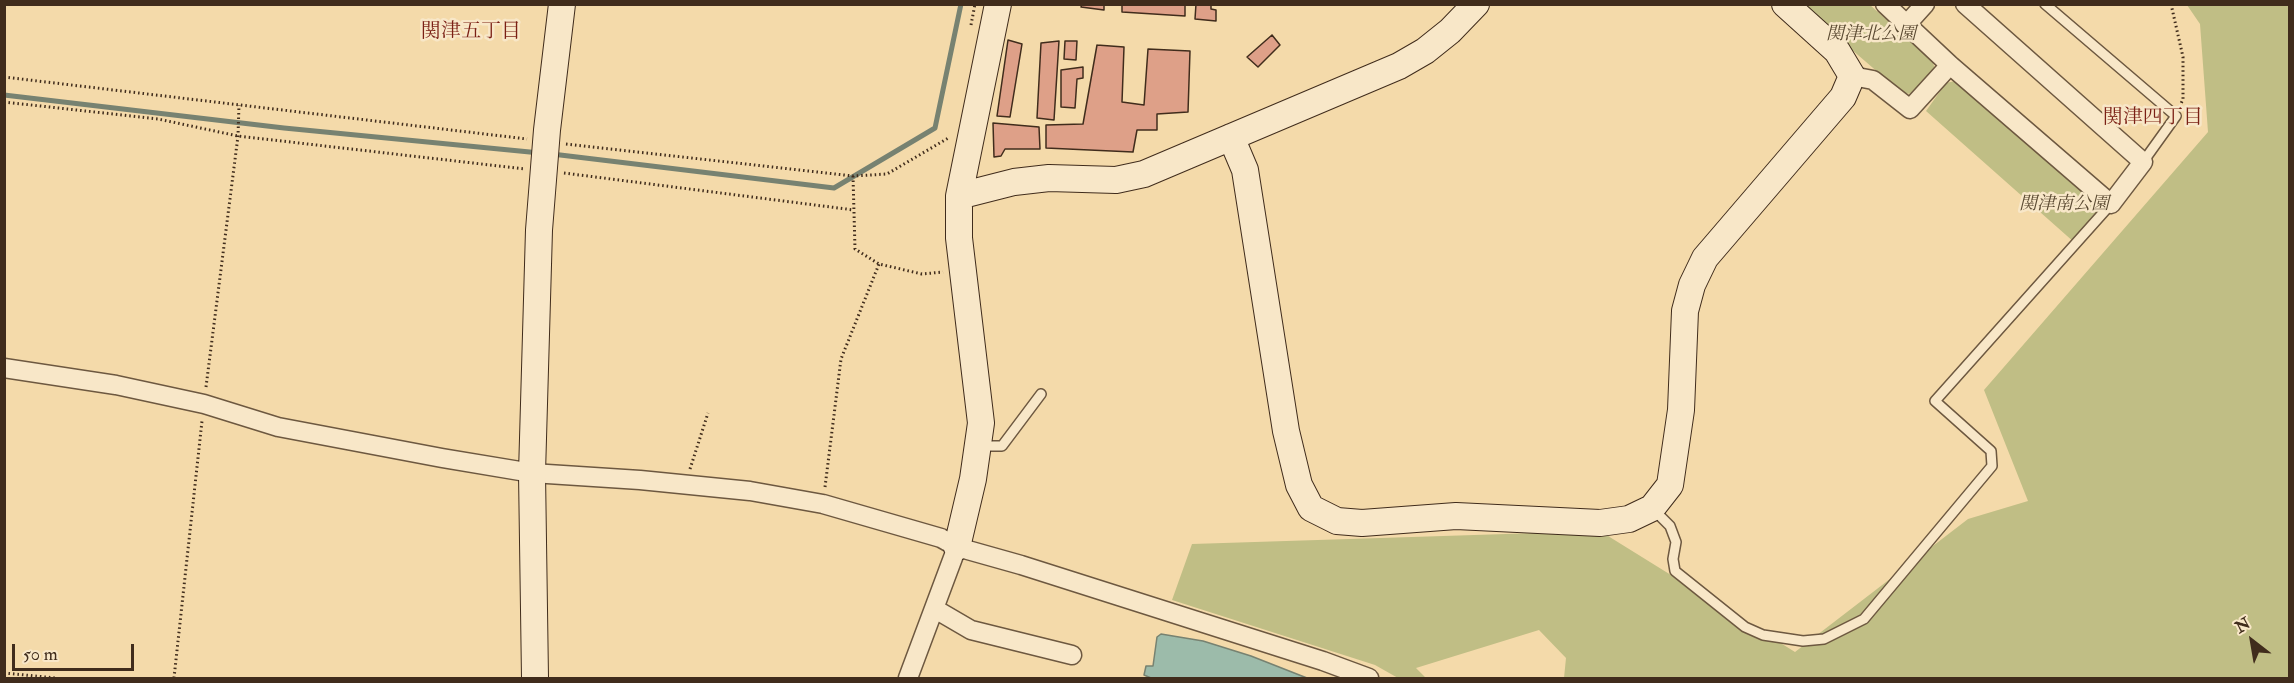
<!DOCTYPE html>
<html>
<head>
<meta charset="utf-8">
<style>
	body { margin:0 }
	#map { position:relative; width:2294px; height:683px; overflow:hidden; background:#f4daaa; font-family:"IM FELL Double Pica",serif }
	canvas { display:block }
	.frame { position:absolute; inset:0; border:6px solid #402c1c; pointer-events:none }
	.north { position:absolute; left:2222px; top:611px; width:60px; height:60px; -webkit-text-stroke:4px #f8e7c8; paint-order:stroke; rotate:329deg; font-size:16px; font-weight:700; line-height:24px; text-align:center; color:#402c1c }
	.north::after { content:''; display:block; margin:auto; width:21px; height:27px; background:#402c1c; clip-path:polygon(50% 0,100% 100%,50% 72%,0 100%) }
	.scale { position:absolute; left:12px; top:644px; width:122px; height:27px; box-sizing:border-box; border:3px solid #402c1c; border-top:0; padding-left:8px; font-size:18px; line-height:21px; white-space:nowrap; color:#402c1c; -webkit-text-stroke:4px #f8e7c8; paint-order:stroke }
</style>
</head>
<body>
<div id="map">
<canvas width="2294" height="683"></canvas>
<div class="frame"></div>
<div class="north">N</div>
<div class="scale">50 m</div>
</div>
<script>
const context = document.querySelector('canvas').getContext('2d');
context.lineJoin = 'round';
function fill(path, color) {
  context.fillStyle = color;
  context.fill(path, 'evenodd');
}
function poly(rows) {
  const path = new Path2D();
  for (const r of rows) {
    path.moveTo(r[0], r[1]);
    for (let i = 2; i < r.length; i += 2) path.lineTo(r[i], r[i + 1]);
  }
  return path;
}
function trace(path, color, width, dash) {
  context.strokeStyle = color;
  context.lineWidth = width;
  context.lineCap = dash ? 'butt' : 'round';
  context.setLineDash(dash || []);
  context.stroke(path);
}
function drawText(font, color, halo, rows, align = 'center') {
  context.font = font + ' "IM FELL Double Pica","Noto Serif JP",serif';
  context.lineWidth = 5;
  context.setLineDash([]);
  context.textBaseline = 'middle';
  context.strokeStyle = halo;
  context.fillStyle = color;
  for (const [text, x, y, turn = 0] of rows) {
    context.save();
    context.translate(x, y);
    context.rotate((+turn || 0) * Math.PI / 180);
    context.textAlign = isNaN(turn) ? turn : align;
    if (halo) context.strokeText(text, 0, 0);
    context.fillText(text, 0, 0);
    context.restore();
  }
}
fill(poly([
	[1800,5,1870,5,1932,60,1935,69,1912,94,1902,93],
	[2187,5,2289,5,2289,678,1564,678,1566,658,1539,630,1416,668,1426,678,1398,678,1375,665,1172,600,1192,544,1600,531,1795,652,1968,519,2028,501,1984,390,2208,132,2200,24],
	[1955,81,2100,208,2075,243,1926,111,1946,83]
]), '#c0be85');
const water = poly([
	[1161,634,1203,641,1251,656,1307,678,1151,678,1144,675,1146,666,1153,666,1157,637,1161,634]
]);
fill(water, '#9cbbaa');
trace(water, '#778271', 1.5);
trace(poly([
	[4,95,284,128,540,153],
	[552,154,834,188,935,128,961,4]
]), '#778271', 5);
const building = poly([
	[1082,4,1104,4,1104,10,1081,7,1082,4],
	[1122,4,1185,4,1185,16,1122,12,1122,4],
	[1196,4,1211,4,1211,9,1216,10,1216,21,1195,19,1196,4],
	[1272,35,1280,45,1258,67,1247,57,1272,35],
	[1008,40,1022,44,1010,117,997,116,1008,40],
	[1059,41,1054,120,1037,118,1041,43,1059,41],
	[1065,41,1077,41,1076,60,1064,59,1065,41],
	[1097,45,1124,47,1122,102,1144,105,1148,49,1190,51,1188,112,1157,114,1157,130,1137,130,1133,152,1046,148,1046,125,1083,124,1097,45],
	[1083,67,1083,78,1077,79,1075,108,1061,107,1061,70,1083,67],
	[993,123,1039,127,1040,149,1005,149,1001,156,994,157,993,123]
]);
fill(building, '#dea088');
trace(building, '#402c1c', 1.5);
const lane = poly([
	[2045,4,2176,116,2143,162],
	[980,446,1002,446,1041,394],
	[1654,510,1670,526,1676,542,1673,559,1675,571,1745,627,1763,635,1803,641,1824,639,1864,619,1992,466,1991,451,1935,401,2111,204]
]);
const street = poly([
	[1885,4,1950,65,2111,204,2143,162,1965,4],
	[1907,24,1925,4],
	[1852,76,1873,80,1910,109,1950,65],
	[4,368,116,385,204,404,278,427,442,458,532,473,640,480,750,491,823,504,941,538,957,547,1021,565,1323,661,1369,678],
	[935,609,971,630,1072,655],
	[908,678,957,547]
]);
const secondary = poly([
	[1231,137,1245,170,1286,431,1299,485,1311,508,1337,521,1362,523,1456,516,1600,523,1629,519,1652,508,1670,485,1681,410,1685,311,1692,285,1705,258,1843,97,1852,76,1837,51,1785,4],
	[959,196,1014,182,1049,178,1116,180,1144,174,1399,66,1425,51,1450,31,1476,4],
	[957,547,973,479,981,423,959,238,959,196,998,4],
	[535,678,532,473,539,230,547,130,562,4]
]);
trace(lane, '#6d5840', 12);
trace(street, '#6d5840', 21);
trace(secondary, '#402c1c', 28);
trace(poly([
	[2171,4,2183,57,2183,99,2180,106],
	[971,25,975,4],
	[4,77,527,139],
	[4,102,158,119,238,136,525,169],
	[566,144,853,176,887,174,950,137],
	[564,173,854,210],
	[853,176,855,249,879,264,922,274,943,272],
	[206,387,238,136,239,105],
	[690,469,708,413],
	[825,487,841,359,879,264],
	[4,673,56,678],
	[174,678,202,421]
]), '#402c1c', 3, [1.5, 3]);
trace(lane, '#f8e7c8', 9);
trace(street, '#f8e7c8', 18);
trace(secondary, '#f8e7c8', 26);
drawText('italic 18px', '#5a4931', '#f8e7c8', [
	["関津北公園",1871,35],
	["関津南公園",2064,205]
]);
drawText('20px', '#7a1f14', '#f8e7c8', [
	["関津五丁目",471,33],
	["関津四丁目",2153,119]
]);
</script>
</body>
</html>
